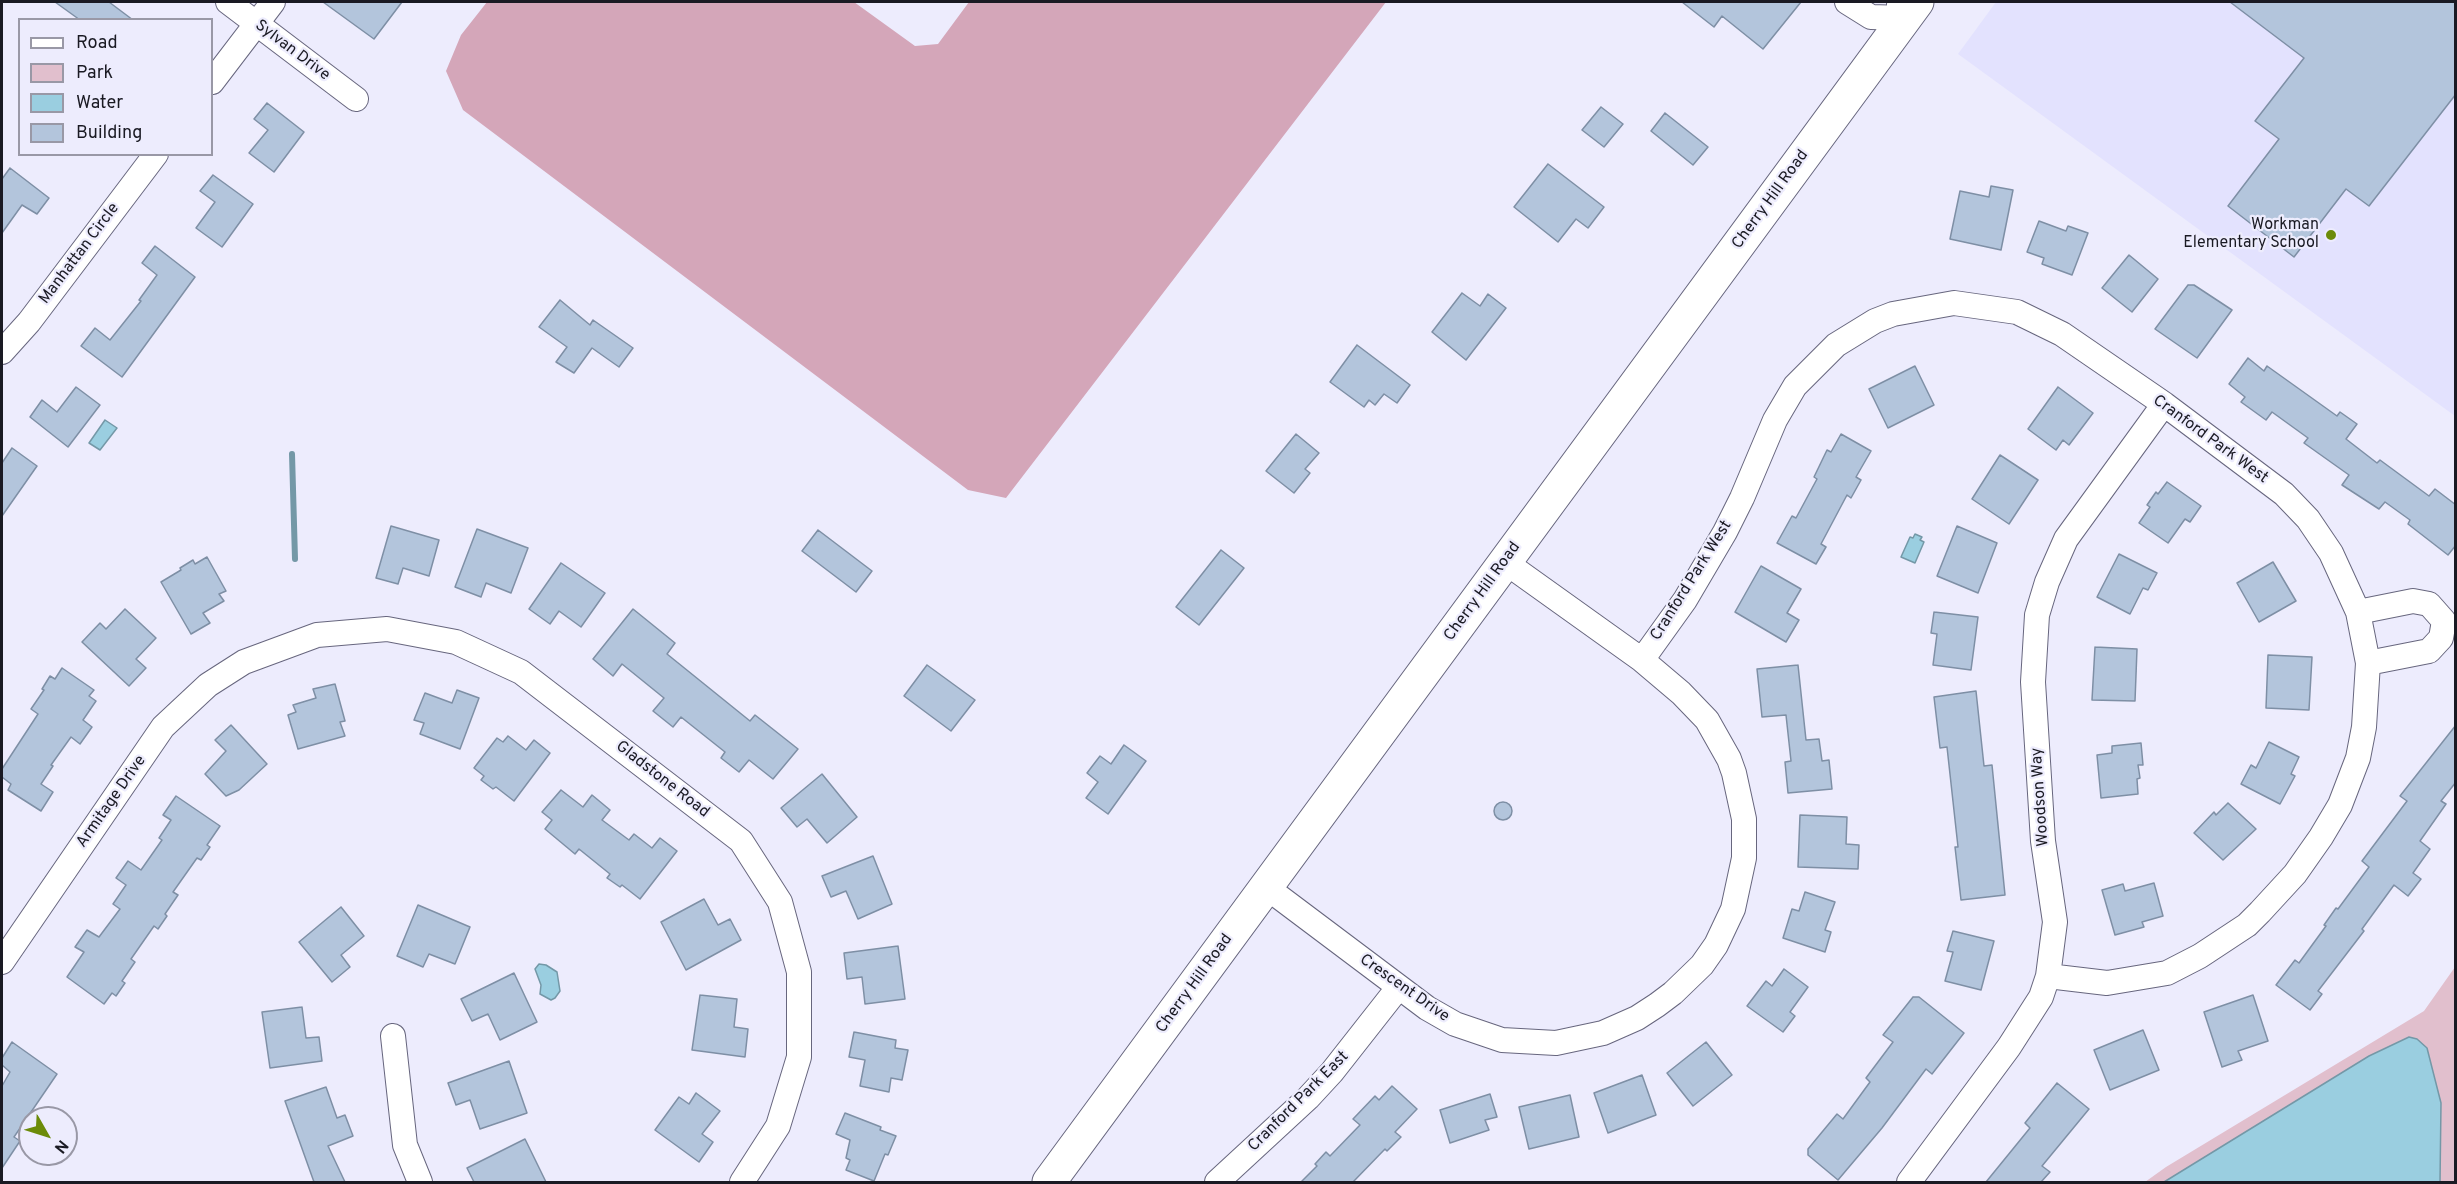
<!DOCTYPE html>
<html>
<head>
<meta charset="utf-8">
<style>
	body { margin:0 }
	#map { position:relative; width:2457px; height:1184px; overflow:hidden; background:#edecfd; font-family:Overpass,sans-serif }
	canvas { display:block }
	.frame { position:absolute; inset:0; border:3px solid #1a1a23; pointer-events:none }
	.legend { position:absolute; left:18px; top:18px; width:195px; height:138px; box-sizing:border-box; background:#edecfd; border:2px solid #9998a6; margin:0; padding:8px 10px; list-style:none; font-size:18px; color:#1a1a23 }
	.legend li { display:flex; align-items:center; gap:12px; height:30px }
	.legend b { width:30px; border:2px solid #9998a6 }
	.north { position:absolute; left:18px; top:1106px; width:60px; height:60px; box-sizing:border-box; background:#edecfd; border:2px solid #9998a6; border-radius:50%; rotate:129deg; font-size:16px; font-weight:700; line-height:24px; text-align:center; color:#1a1a23 }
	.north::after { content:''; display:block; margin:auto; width:21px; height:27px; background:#6c8b09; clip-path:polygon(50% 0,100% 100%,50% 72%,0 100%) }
</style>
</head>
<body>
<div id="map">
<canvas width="2457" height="1184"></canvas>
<div class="frame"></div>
<ul class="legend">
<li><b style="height:8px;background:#fff"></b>Road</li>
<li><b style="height:16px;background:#e1bfcd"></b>Park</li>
<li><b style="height:16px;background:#9acee0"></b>Water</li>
<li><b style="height:16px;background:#b3c5dc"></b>Building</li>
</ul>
<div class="north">N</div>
</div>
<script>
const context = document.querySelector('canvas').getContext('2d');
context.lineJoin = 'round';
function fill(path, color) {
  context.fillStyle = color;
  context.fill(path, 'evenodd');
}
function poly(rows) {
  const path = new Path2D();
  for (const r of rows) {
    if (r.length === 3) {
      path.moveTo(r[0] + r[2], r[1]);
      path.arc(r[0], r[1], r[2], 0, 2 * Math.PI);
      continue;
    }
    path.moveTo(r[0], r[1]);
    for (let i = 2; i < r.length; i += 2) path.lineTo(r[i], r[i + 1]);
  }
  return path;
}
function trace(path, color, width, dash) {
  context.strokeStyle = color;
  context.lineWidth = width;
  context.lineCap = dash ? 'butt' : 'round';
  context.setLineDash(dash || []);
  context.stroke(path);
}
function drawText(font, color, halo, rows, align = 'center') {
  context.font = font + ' Overpass,sans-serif';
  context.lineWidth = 4.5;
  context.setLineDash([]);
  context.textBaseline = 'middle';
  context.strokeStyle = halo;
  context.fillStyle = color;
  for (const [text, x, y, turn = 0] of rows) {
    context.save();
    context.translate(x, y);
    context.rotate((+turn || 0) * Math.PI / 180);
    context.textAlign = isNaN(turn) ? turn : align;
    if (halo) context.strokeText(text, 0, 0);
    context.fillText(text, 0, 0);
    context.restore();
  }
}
fill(poly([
	[1996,2,2455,2,2455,416,1958,54]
]), '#e3e2fe');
fill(poly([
	[2455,967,2455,1182,2145,1182,2166,1167,2424,1011]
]), '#e1bfcd');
fill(poly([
	[487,2,854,2,915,46,938,44,969,2,1386,2,1006,498,968,490,463,110,446,71,461,35]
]), '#d4a6b9');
const water = poly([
	[105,420,117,428,100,450,89,443,105,420],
	[1915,534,1922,537,1920,540,1924,542,1915,563,1901,557,1910,537,1913,538,1915,534],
	[539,964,546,965,557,972,560,991,555,998,551,1000,540,994,541,985,535,969,539,964],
	[2409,1037,2417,1039,2427,1048,2441,1103,2440,1182,2164,1182,2369,1056,2409,1037]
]);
fill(water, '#9acee0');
trace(water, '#7498a7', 1.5);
trace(poly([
	[292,454,295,559]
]), '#7498a7', 6);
const building = poly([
	[55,2,109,2,133,20,80,20,55,2],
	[323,2,402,2,374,39,323,2],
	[1682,2,1801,2,1763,49,1722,16,1714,27,1682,2],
	[2230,2,2456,2,2456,94,2369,206,2346,189,2294,257,2228,206,2279,139,2255,121,2304,58,2230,2],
	[267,103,304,132,274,172,249,153,268,130,254,119,267,103],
	[1601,107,1623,124,1604,147,1582,130,1601,107],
	[1665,113,1708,147,1693,165,1651,131,1665,113],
	[1548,164,1604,207,1588,228,1576,219,1558,242,1514,207,1548,164],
	[10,168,49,198,37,214,22,205,2,233,2,179,10,168],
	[213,175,253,204,222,247,196,228,215,202,200,191,213,175],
	[1991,186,2013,190,2001,250,1950,239,1960,191,1989,197,1991,186],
	[2039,221,2066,231,2068,226,2088,233,2072,275,2042,264,2044,258,2027,252,2039,221],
	[155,246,195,277,122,377,81,346,95,328,110,340,141,301,139,300,157,275,142,263,155,246],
	[2129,255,2158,279,2132,312,2102,288,2129,255],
	[2188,285,2194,285,2232,310,2197,358,2155,329,2188,285],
	[1462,293,1480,306,1488,294,1506,308,1466,360,1432,332,1462,293],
	[560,300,590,325,593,320,633,348,619,367,592,348,574,373,556,362,567,347,539,327,560,300],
	[1357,345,1410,385,1397,403,1384,394,1375,405,1369,400,1364,407,1330,382,1357,345],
	[2248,358,2264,371,2267,366,2337,416,2340,412,2357,424,2346,439,2377,463,2380,460,2429,496,2435,489,2456,505,2456,545,2448,555,2408,524,2410,520,2385,502,2379,509,2342,485,2349,475,2304,443,2308,438,2272,412,2266,420,2241,402,2245,397,2229,384,2248,358],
	[1915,366,1934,405,1888,428,1869,389,1915,366],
	[76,387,100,405,68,447,30,417,42,400,57,412,76,387],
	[2058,387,2093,413,2069,445,2063,440,2056,450,2028,429,2058,387],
	[1296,434,1319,453,1305,469,1310,473,1294,493,1266,471,1296,434],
	[1841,434,1871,451,1856,477,1861,480,1851,498,1847,495,1821,544,1826,547,1816,564,1777,543,1792,516,1796,518,1817,479,1814,477,1827,450,1831,452,1841,434],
	[12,448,37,466,2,516,2,463,12,448],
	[2000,455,2038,480,2009,524,1972,499,2000,455],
	[2167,482,2201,506,2190,522,2185,519,2168,543,2139,523,2150,507,2147,505,2156,492,2158,494,2167,482],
	[391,526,439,540,429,576,403,568,398,584,376,578,391,526],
	[1957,526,1997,543,1978,593,1937,576,1957,526],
	[477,529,528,548,511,593,486,583,481,597,455,587,477,529],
	[818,530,872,571,856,592,802,551,818,530],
	[1221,550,1244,568,1199,625,1176,607,1221,550],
	[2119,554,2157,573,2148,590,2143,588,2130,614,2097,597,2119,554],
	[207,557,226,591,219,594,224,601,203,613,210,623,191,634,161,582,181,570,180,568,193,560,195,564,207,557],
	[2273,562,2296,601,2259,622,2237,583,2273,562],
	[561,563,605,593,581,627,559,611,550,624,529,609,561,563],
	[1761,566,1801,589,1787,613,1799,620,1786,642,1735,612,1761,566],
	[125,609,156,638,136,659,146,668,129,686,82,642,100,623,106,629,125,609],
	[633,609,675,643,667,654,750,721,755,715,798,749,773,779,749,760,739,772,721,758,725,752,681,717,673,727,653,711,664,698,622,664,613,676,593,659,633,609],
	[1934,612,1978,617,1971,670,1933,665,1937,634,1931,633,1934,612],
	[2095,647,2137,649,2135,701,2092,700,2095,647],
	[2268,655,2312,657,2309,710,2266,708,2268,655],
	[927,665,975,700,951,731,904,696,927,665],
	[1798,665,1806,740,1819,739,1822,761,1829,760,1832,789,1788,793,1785,762,1791,761,1786,715,1762,717,1757,669,1798,665],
	[62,668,94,690,89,696,96,701,83,720,92,727,80,744,71,737,51,765,53,766,41,784,53,792,41,811,8,790,11,784,2,777,2,769,38,714,31,709,44,690,42,689,50,676,55,679,62,668],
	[335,684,345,721,340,722,345,736,298,749,288,715,296,712,293,705,316,698,313,689,335,684],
	[457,690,479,698,460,749,420,734,424,723,414,720,425,693,452,703,457,690],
	[1976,691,1984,766,1992,765,2005,895,1961,900,1955,847,1958,847,1947,747,1940,748,1934,697,1976,691],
	[231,725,267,764,239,790,226,796,205,774,226,751,215,740,231,725],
	[2456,725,2456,782,2441,801,2446,804,2420,841,2430,849,2413,873,2421,879,2408,896,2394,885,2362,929,2364,931,2318,991,2322,994,2310,1010,2276,985,2295,960,2299,963,2326,926,2324,925,2336,908,2338,909,2369,867,2362,861,2407,801,2400,796,2456,725],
	[508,736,526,750,534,740,550,753,514,801,496,787,493,789,481,780,484,776,474,768,497,738,503,742,508,736],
	[2269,742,2299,757,2291,774,2295,776,2280,804,2241,784,2251,765,2256,768,2269,742],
	[2141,743,2143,765,2138,765,2140,778,2137,779,2138,794,2101,798,2097,755,2112,753,2112,746,2141,743],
	[1124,745,1146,761,1108,814,1086,798,1098,782,1087,773,1100,756,1111,764,1124,745],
	[822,774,857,817,827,843,807,819,797,827,781,808,822,774],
	[561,790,583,807,592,795,610,810,602,820,629,840,634,834,652,848,660,838,677,851,640,899,622,885,620,887,607,878,610,874,579,849,575,854,545,829,552,820,542,812,561,790],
	[176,796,220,826,207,845,210,847,201,860,197,858,173,892,178,895,165,914,167,916,158,929,154,926,131,959,135,962,122,981,125,983,116,996,112,993,104,1004,67,977,84,952,75,947,87,930,99,937,120,909,113,904,126,885,116,878,128,861,141,870,162,840,159,838,171,820,163,815,176,796],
	[1503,811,9],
	[2228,803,2256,829,2223,860,2194,833,2214,812,2216,815,2228,803],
	[1800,815,1847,817,1846,844,1859,845,1858,869,1798,867,1800,815],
	[873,856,892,904,858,919,846,891,831,897,822,876,873,856],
	[2154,883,2163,916,2142,922,2144,927,2115,935,2102,890,2123,884,2125,891,2154,883],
	[1805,892,1835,902,1825,930,1831,932,1825,952,1783,938,1792,909,1799,911,1805,892],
	[704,899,718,925,730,919,741,940,686,970,661,922,704,899],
	[418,905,470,927,455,964,429,954,423,967,397,956,418,905],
	[341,907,364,936,341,955,350,967,332,982,299,942,341,907],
	[1953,931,1994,941,1981,990,1945,981,1953,952,1947,951,1953,931],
	[898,946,905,999,865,1004,862,977,847,979,844,953,898,946],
	[1784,969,1808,987,1790,1012,1795,1016,1783,1032,1747,1006,1766,981,1772,986,1784,969],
	[514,973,537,1022,500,1040,488,1014,472,1021,461,999,514,973],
	[700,995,737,999,734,1027,748,1029,745,1057,692,1050,700,995],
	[2253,995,2268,1041,2238,1051,2242,1060,2222,1067,2204,1012,2253,995],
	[1913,997,1919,997,1964,1033,1932,1074,1926,1069,1882,1128,1838,1180,1808,1155,1808,1149,1837,1114,1843,1119,1870,1082,1866,1078,1893,1042,1883,1035,1913,997],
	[302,1007,306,1038,319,1037,322,1061,270,1068,262,1012,302,1007],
	[2143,1030,2159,1070,2110,1090,2094,1050,2143,1030],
	[854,1032,896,1040,895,1048,908,1050,902,1080,891,1078,889,1092,860,1086,865,1060,849,1057,854,1032],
	[12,1042,57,1074,14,1137,20,1141,2,1168,2,1086,10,1072,2,1065,2,1058,12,1042],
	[1706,1042,1732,1075,1693,1106,1667,1073,1706,1042],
	[509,1061,527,1113,480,1129,470,1100,456,1105,448,1083,509,1061],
	[1642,1075,1656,1115,1608,1133,1594,1093,1642,1075],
	[2057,1083,2089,1109,2042,1166,2050,1172,2041,1182,1986,1182,2030,1128,2025,1123,2057,1083],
	[1392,1086,1417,1109,1395,1132,1401,1137,1387,1151,1385,1149,1353,1182,1301,1182,1317,1166,1315,1164,1326,1152,1330,1156,1360,1125,1353,1119,1375,1096,1379,1100,1392,1086],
	[326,1087,337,1118,345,1115,353,1136,328,1146,345,1182,314,1182,285,1101,326,1087],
	[696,1093,720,1111,702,1134,713,1142,699,1162,655,1130,679,1097,689,1104,696,1093],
	[1490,1094,1497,1117,1485,1120,1489,1130,1450,1143,1440,1110,1490,1094],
	[1570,1095,1579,1137,1529,1149,1519,1107,1570,1095],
	[845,1113,881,1127,880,1130,896,1136,888,1155,885,1154,874,1181,846,1170,850,1160,846,1158,850,1140,836,1134,845,1113],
	[525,1139,546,1182,474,1182,467,1168,525,1139]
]);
fill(building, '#b3c5dc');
trace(building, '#7e8fa5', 1.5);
const street = poly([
	[228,2,356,99],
	[1847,2,1871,17,1905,18,1899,5],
	[212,82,273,2],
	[2,352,29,322,156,154],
	[2358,612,2413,601,2429,604,2444,621,2441,638,2429,651,2368,663],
	[1642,660,1685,600,1725,532,1742,498,1775,420,1795,386,1836,345,1875,321,1893,314,1954,303,2017,312,2062,334,2164,404,2284,494,2308,519,2331,553,2358,612,2368,663,2364,727,2358,758,2340,805,2321,837,2295,874,2260,912,2247,925,2200,956,2167,973,2107,983,2048,976],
	[1266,887,1427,1008,1455,1024,1502,1040,1556,1043,1603,1033,1637,1018,1657,1005,1673,993,1702,965,1716,945,1733,909,1744,858,1744,819,1734,773,1729,759,1707,720,1681,693,1642,660,1505,562],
	[2,962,163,727,208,685,244,662,317,635,387,629,456,642,521,672,741,841,780,902,799,972,799,1057,778,1126,742,1182],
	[393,1036,405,1145,420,1182],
	[1217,1182,1308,1098,1332,1072,1398,988],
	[1909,1182,2009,1047,2041,997,2048,976,2055,922,2043,841,2033,682,2037,615,2047,582,2066,539,2164,404]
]);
const secondary = poly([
	[1049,1182,1917,2]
]);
trace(street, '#67667e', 26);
trace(secondary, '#67667e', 35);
trace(street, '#fff', 24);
trace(secondary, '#fff', 33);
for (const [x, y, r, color] of [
	[2331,235,6,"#6c8b09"]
]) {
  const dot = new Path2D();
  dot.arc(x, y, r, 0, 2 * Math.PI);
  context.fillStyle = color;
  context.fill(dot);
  trace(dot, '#edecfd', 2);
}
drawText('16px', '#1a1a23', '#edecfd', [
	["Sylvan Drive",292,51,37],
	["Cherry Hill Road",1771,200,-54],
	["Manhattan Circle",80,254,-53],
	["Cranford Park West",2210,440,36],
	["Cranford Park West",1692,581,-58],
	["Cherry Hill Road",1483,592,-54],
	["Gladstone Road",662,780,38],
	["Woodson Way",2041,797,-94],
	["Armitage Drive",112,802,-55],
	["Cherry Hill Road",1195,984,-54],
	["Crescent Drive",1404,989,35],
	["Cranford Park East",1299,1102,-45]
]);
drawText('16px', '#1a1a23', '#edecfd', [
	["Workman",2319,226],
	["Elementary School",2319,244]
], 'right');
</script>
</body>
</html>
